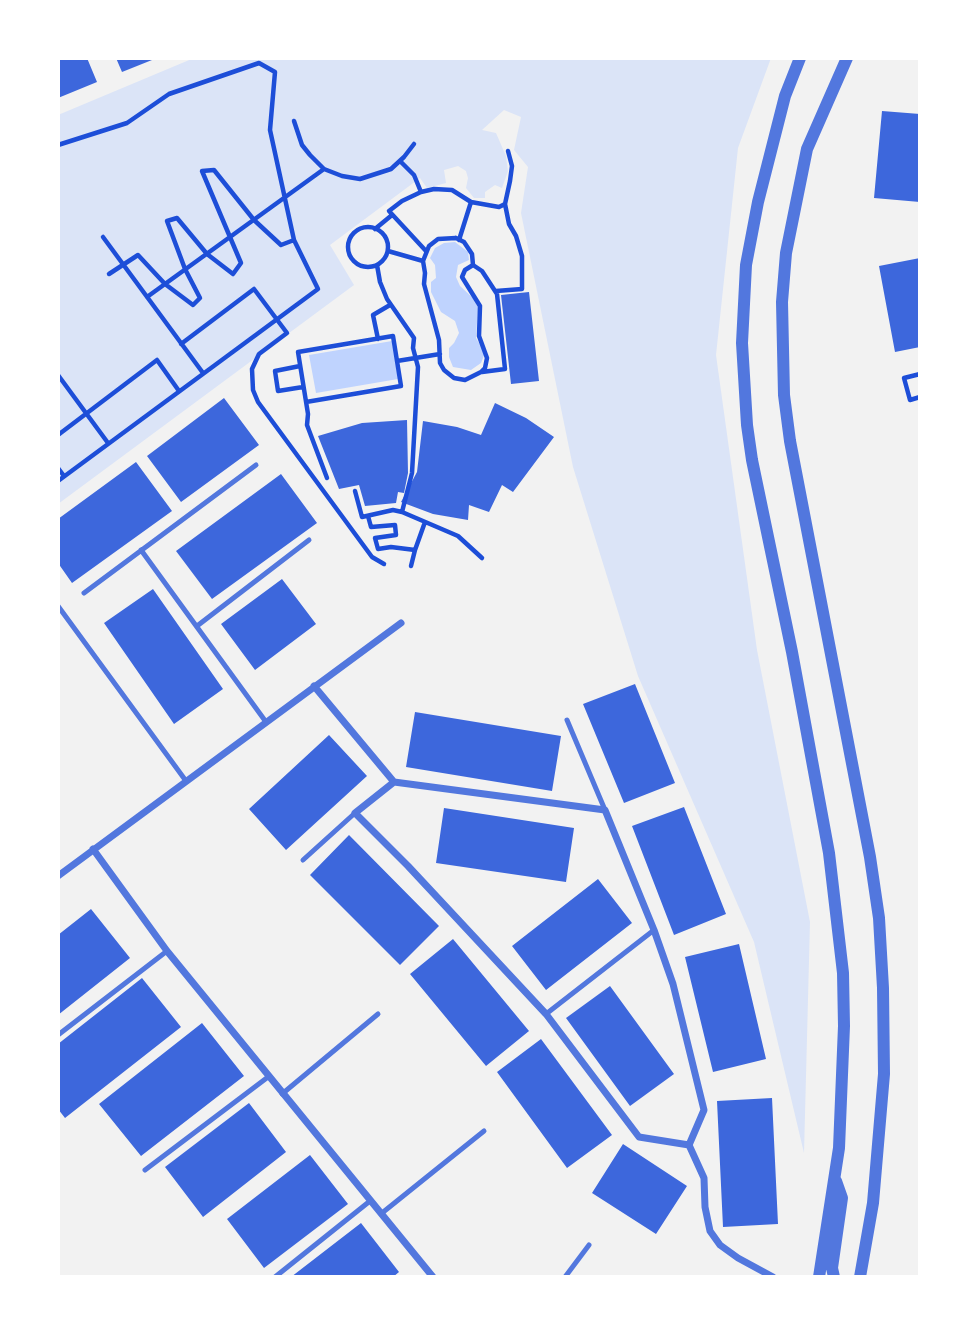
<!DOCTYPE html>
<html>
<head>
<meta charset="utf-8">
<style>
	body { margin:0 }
	#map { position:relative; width:978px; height:1335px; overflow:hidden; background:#f2f2f2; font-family:"DejaVu Sans",sans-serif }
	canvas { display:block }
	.frame { position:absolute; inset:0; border:60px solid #fff; pointer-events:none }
</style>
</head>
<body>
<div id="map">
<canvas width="978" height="1335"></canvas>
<div class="frame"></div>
</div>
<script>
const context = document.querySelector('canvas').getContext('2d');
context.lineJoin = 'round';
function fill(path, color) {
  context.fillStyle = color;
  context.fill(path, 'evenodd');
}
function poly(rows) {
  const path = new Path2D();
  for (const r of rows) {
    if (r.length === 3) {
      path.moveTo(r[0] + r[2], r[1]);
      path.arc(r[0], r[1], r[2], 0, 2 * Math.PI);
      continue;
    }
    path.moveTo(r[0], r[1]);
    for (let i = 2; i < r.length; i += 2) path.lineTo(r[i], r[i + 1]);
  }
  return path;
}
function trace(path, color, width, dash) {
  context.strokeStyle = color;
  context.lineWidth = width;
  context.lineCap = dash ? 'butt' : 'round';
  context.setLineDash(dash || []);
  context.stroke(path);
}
fill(poly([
	[194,58,771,58,738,148,716,355,757,650,810,922,804,1153,754,942,638,676,573,467,521,213,528,167,514,150,521,117,504,110,482,130,496,133,506,156,508,171,502,188,495,185,485,192,485,198,474,198,466,188,468,178,466,171,458,166,444,170,446,183,427,188,420,178,330,245,354,285,58,504,58,115]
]), '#dbe4f7');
fill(poly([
	[455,242,468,252,469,260,458,265,456,277,460,286,473,298,478,307,476,338,485,353,481,363,471,370,453,367,449,357,449,348,454,343,459,333,455,321,441,312,431,292,431,282,436,278,435,265,430,258,435,248,444,243],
	[392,341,398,379,316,393,309,355]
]), '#bfd3fe');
fill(poly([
	[58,58,87,58,97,82,58,98],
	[116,58,157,58,122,72],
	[882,111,920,114,920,202,874,198],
	[920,258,920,347,895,352,879,266],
	[529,292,539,381,511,384,501,295],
	[224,398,259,445,181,502,147,456],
	[495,403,526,418,554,437,513,492,502,485,489,512,469,505,468,520,433,514,401,502,417,472,423,421,457,427,481,435],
	[407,420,408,473,404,493,398,492,396,503,365,506,359,485,339,489,318,436,362,423],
	[136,462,172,511,72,583,58,563,58,519],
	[281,474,317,523,212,599,176,551],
	[282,579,316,624,255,670,221,624],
	[153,589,223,689,174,724,104,623],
	[635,684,675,783,624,803,583,704],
	[415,712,561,736,552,791,406,767],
	[329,735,367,776,286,850,249,809],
	[684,807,726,914,674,935,632,826],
	[444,808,574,828,566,882,436,863],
	[349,835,439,926,400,965,310,875],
	[598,879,632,923,546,990,512,946],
	[91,909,130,958,58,1015,58,935],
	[453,939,529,1031,486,1066,410,974],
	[739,944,766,1059,713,1072,685,957],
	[142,978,181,1027,65,1118,58,1109,58,1044],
	[610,986,674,1074,630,1106,566,1018],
	[202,1023,244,1076,141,1156,99,1104],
	[541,1039,612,1135,567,1168,497,1072],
	[772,1098,778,1224,723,1227,717,1101],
	[249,1103,286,1152,203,1217,165,1167],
	[623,1144,687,1186,656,1234,592,1193],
	[310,1155,348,1204,264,1268,227,1219],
	[361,1223,399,1272,393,1277,291,1277]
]), '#3d67dc');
trace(poly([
	[294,121,302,145,310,155,324,169,342,176,360,179,391,169,404,157,414,144],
	[58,145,127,123,169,94,259,63,275,72,270,130,294,240,281,245,254,220,214,170,202,171,241,263,233,274,207,254,177,218,167,221,185,269,200,298,193,305,165,284,138,255,109,274],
	[400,161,414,175,421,192],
	[368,247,20],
	[375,229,392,215],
	[103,237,203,373],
	[456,238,464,242,472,254,473,265,465,270,462,277,480,306,479,336,487,358,485,368,481,372,465,380,454,378,444,370,440,363,439,340,424,284,425,273,423,261,429,246,438,239,456,238],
	[459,240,471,202],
	[388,251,423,261],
	[426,251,389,211,402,201,421,192,434,189,452,190,471,202,499,207,505,204,510,181,512,166,508,151],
	[377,265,380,282,387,299,414,338,413,348,418,367,412,473,402,512,458,536,482,558],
	[473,265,482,271,497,294,505,369,482,372],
	[496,291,522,289,522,256,516,236,509,224,505,204],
	[147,297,324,169],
	[378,339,373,315,390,305],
	[181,344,254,289,287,333,259,354,252,369,253,390,258,402,372,557,384,564],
	[397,361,440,354],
	[300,366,275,371,278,391,303,387],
	[920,374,904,378,910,400,920,397],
	[58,375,108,443],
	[306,402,401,386,393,336,298,352,308,414,307,425,327,478],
	[58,435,157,360,179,391],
	[58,468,64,476],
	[58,481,318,289,294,240],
	[355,491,362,517,393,510,402,512],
	[368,516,371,527,395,525,396,535,375,538,378,549,391,547,415,550,411,566],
	[415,550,425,522]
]), '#1d4ed8', 4.5);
trace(poly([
	[141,550,266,722],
	[84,593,256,465],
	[58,606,186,781],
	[197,626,309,540],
	[567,720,605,810],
	[303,860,355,813],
	[546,1014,654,930],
	[58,1035,167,951],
	[282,1094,378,1014],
	[145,1170,268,1077],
	[382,1213,484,1131],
	[275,1277,370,1201],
	[565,1277,589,1245]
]), '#5277de', 5);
trace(poly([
	[314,686,394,782],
	[394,782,605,810,654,930,673,984,704,1110,689,1145,639,1137,546,1014,408,866,355,813,394,782],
	[93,849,167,951,433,1277],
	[58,876,401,623],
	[689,1145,704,1178,705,1207,710,1231,720,1245,738,1258,773,1277]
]), '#5277de', 7);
trace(poly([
	[800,58,785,96,758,202,746,265,742,343,747,425,752,460,792,652,829,853,843,973,844,1026,839,1148,819,1277],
	[847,58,807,149,786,253,782,302,784,395,790,441,870,857,879,918,883,988,884,1074,873,1203,860,1277],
	[834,1277,832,1268,842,1198,836,1181]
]), '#5277de', 12);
</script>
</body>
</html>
